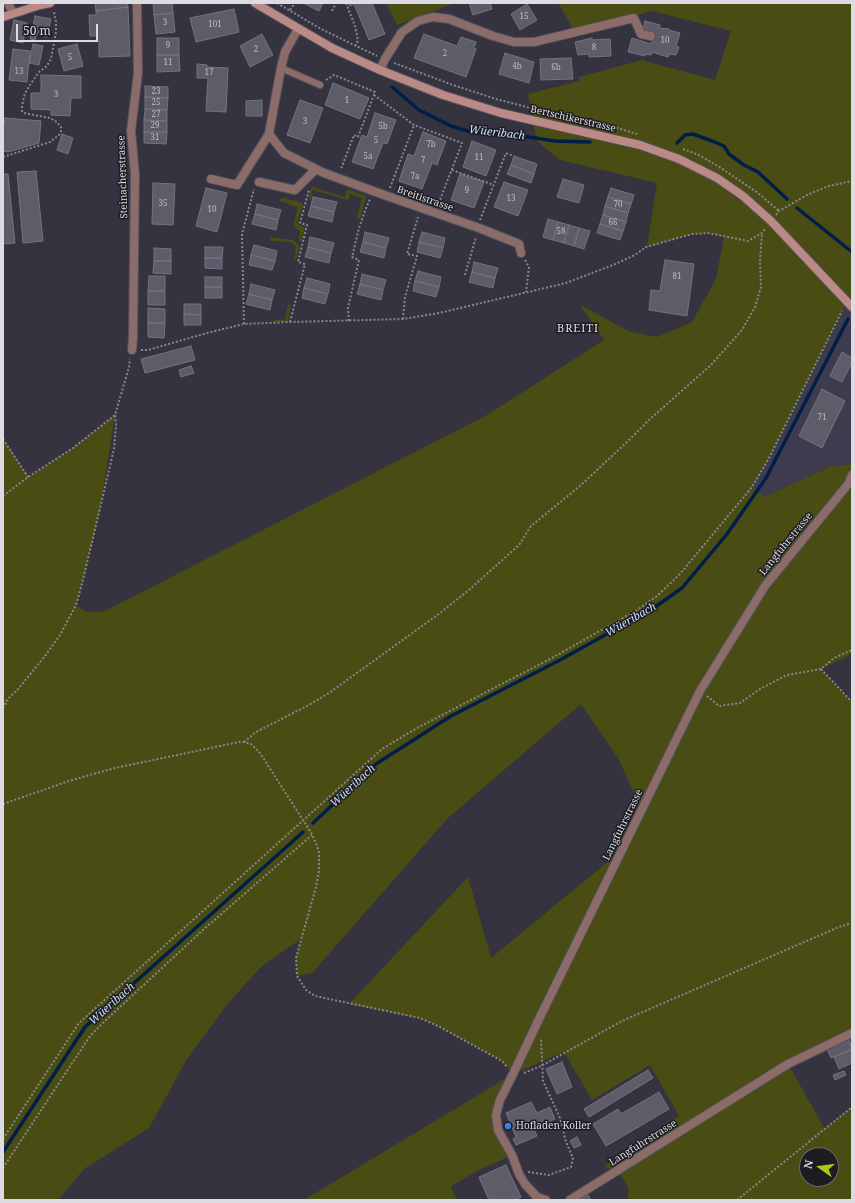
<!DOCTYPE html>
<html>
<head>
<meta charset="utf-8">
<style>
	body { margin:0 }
	#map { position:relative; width:855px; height:1203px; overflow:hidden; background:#35333f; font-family:"Noto Serif",serif }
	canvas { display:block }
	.frame { position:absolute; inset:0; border:4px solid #dcdce3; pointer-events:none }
	.north { position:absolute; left:799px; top:1147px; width:40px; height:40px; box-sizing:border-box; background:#1c1c21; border:1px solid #69696f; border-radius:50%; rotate:284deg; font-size:11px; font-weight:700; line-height:16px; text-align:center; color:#dcdce3 }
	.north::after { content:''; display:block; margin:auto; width:14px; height:18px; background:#a9c71a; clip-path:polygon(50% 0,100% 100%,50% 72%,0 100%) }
	.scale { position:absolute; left:16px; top:24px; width:82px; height:18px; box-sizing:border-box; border:2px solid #dcdce3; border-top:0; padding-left:5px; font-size:12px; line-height:14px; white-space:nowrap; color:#dcdce3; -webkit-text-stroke:3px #1c1c21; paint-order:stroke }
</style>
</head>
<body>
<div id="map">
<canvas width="855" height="1203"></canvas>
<div class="frame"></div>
<div class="north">N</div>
<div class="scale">50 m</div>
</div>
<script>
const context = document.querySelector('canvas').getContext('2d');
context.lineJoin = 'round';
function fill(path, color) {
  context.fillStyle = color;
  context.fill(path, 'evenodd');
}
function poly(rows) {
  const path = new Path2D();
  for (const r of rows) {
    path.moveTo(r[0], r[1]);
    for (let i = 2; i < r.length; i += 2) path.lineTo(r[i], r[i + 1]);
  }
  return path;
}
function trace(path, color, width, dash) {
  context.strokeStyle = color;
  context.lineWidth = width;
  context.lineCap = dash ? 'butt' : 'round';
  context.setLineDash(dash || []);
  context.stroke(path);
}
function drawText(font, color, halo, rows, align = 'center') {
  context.font = font + ' "Noto Serif",serif';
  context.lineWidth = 3;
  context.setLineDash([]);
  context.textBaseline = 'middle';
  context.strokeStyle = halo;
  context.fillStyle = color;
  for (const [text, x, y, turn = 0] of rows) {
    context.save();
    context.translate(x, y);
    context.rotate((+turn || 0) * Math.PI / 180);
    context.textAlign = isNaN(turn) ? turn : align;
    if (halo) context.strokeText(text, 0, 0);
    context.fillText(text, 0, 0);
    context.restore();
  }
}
fill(poly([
	[847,302,852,307,852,464,831,466,764,497,752,487,768,460]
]), '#3d3b4d');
fill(poly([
	[386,3,455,3,397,25],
	[558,3,852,3,852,307,846,303,768,460,752,487,764,497,831,466,852,464,852,654,821,669,852,702,852,1033,788,1064,825,1129,852,1107,852,1200,629,1200,627,1196,629,1189,620,1174,604,1166,654,1135,679,1116,650,1065,592,1100,564,1052,513,1074,496,1115,512,1155,477,1171,451,1186,457,1200,304,1200,513,1074,502,1061,438,1026,419,1018,349,1004,468,877,491,958,622,850,641,808,618,758,581,704,447,819,312,973,297,976,296,958,301,939,263,965,229,1002,187,1059,149,1128,84,1169,58,1200,3,1200,3,439,29,477,73,448,115,415,100,511,82,584,76,605,86,612,103,612,487,415,604,340,579,304,630,332,657,337,692,322,716,279,724,237,708,233,692,234,647,247,657,183,560,160,537,141,528,94,579,81,579,77,642,60,715,80,731,31,652,11,575,32],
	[807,1155,831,1155,831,1179,807,1179],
	[312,187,345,197,348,189,366,196,360,219,357,218,362,198,350,194,348,200,312,190,311,200,309,199,310,191],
	[284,198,300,202,303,205,297,223,299,225,305,227,302,240,300,242,299,240,300,231,294,227,294,222,298,207,292,206,284,202,280,202,280,199],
	[270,237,293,240,299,245,299,249,295,262,294,261,296,246,291,242,271,241],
	[288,305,291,305,288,321,274,322,274,320,285,320]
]), '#494c13');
trace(poly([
	[392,87,419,110,451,126,475,133,508,134,555,141,590,142],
	[677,143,685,135,693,134,712,141,724,146,729,154,744,165,758,172,787,199],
	[797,208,852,252],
	[313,823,376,764,451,716,560,660,652,609,682,588,727,534,766,478,848,319],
	[3,1152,85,1027,303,832]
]), '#011e4b', 3.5);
const building = poly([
	[95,3,127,3,128,7,96,11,95,3],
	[153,3,172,3,173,13,154,15,153,3],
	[303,3,323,3,319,11,303,3],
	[348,3,372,3,385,34,369,40,354,4,350,6,348,3],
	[469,3,490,3,492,9,473,15,469,3],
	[527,4,537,20,520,30,511,14,527,4],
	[128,7,130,56,99,57,99,36,90,36,89,15,96,15,96,11,128,7],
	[234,9,239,32,196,42,190,18,234,9],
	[173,13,175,32,156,34,154,15,173,13],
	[35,16,51,19,47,37,36,34,35,40,30,39,35,16],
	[14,20,27,23,23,43,10,40,14,20],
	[645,21,660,25,659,28,669,29,669,30,680,33,676,46,679,47,676,55,670,54,668,57,652,52,651,55,645,54,645,56,628,52,632,38,651,44,654,33,643,30,645,21],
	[262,34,273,55,250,67,240,46,262,34],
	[424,34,457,46,461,37,476,42,474,48,476,49,466,77,414,58,424,34],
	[157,38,179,38,179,55,157,55,157,38],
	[592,38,592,40,610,39,611,56,589,57,589,54,578,55,575,42,592,38],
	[33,44,43,46,39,65,29,63,33,44],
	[77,44,83,66,64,71,58,49,77,44],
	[13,49,30,51,27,82,9,80,13,49],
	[505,53,534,62,529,83,499,74,505,53],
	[157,55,179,55,180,71,157,72,157,55],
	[571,58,573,79,541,80,540,59,571,58],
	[197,64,207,65,207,67,228,68,226,112,206,111,208,78,197,78,197,64],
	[41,75,81,76,81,98,71,98,70,116,51,115,51,110,31,109,31,93,41,93,41,75],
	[333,83,369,98,360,119,325,105,333,83],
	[145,86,168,87,168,98,145,97,145,86],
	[145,97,168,98,167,110,145,109,145,97],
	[262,100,262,116,246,116,246,101,262,100],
	[300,100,323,108,310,143,287,135,300,100],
	[145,109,167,110,167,121,144,120,145,109],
	[375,113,396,120,387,144,383,143,373,169,352,162,362,135,367,137,375,113],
	[5,118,41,121,39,143,8,152,3,151,3,129,5,118],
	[144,120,167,121,167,132,144,132,144,120],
	[144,132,167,132,166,144,144,143,144,132],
	[423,132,446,141,437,165,432,163,422,189,399,181,408,154,414,156,423,132],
	[62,134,73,138,68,154,57,150,62,134],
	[472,141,496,150,486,176,463,167,472,141],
	[514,156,537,164,534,174,511,165,514,156],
	[511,165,534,174,531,183,507,174,511,165],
	[36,171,43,241,23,243,17,172,36,171],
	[3,174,8,174,15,243,3,244,3,174],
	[460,174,484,182,474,208,451,200,460,174],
	[563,179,584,185,579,203,557,197,563,179],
	[504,182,528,190,518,216,494,207,504,182],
	[153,183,175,184,173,225,152,224,153,183],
	[206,188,227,193,217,232,196,226,206,188],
	[611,188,634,195,631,204,608,197,611,188],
	[313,197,337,202,334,212,311,206,313,197],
	[608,197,631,204,628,213,605,206,608,197],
	[257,204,281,210,278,220,255,214,257,204],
	[311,206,334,212,332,222,308,216,311,206],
	[605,206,628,213,626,222,603,215,605,206],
	[255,214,278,220,276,230,252,224,255,214],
	[603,215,626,222,623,231,600,224,603,215],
	[548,219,558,222,553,240,543,237,548,219],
	[558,222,569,225,564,243,553,240,558,222],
	[600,224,623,231,620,240,597,233,600,224],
	[569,225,579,228,574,246,564,243,569,225],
	[579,228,590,231,584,249,574,246,579,228],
	[365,232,389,238,386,248,363,242,365,232],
	[422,232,445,238,443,248,419,242,422,232],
	[310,237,334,243,331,253,308,247,310,237],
	[363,242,386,248,384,258,360,252,363,242],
	[419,242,443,248,440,258,417,252,419,242],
	[254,245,277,251,275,261,251,255,254,245],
	[205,247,223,247,222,258,205,258,205,247],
	[308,247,331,253,329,263,305,257,308,247],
	[154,248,171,249,171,261,154,261,154,248],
	[251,255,275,261,272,270,249,265,251,255],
	[205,258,222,258,222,269,205,268,205,258],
	[665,260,694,264,687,316,649,310,651,290,660,291,665,260],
	[154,261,171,261,171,274,153,273,154,261],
	[474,262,498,268,495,278,472,272,474,262],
	[418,271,441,277,439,287,415,281,418,271],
	[472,272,495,278,493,288,469,282,472,272],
	[362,274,386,280,383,290,360,284,362,274],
	[149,276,165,276,165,291,148,291,149,276],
	[205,277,222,277,222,287,205,287,205,277],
	[307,278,330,284,328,294,304,288,307,278],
	[415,281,439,287,436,297,413,291,415,281],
	[251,284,275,290,272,300,249,294,251,284],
	[360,284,383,290,381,300,357,294,360,284],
	[205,287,222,287,222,298,205,298,205,287],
	[304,288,328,294,325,304,302,298,304,288],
	[148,291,165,291,165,305,148,305,148,291],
	[249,294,272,300,270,310,246,304,249,294],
	[184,304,201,304,201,315,184,314,184,304],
	[148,308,165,309,165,323,148,323,148,308],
	[184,314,201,315,201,325,184,325,184,314],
	[148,323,165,323,164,338,148,337,148,323],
	[191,346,195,360,145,373,141,359,191,346],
	[842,352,852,358,852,362,842,382,830,376,842,352],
	[191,366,194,373,181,377,179,370,191,366],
	[822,389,845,401,822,448,799,436,822,389],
	[849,1039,852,1049,831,1058,827,1049,849,1039],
	[852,1049,852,1063,839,1069,834,1057,852,1049],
	[562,1062,572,1087,557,1094,546,1069,562,1062],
	[648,1070,653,1078,589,1117,584,1109,648,1070],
	[844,1071,846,1075,835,1080,833,1075,844,1071],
	[659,1092,669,1109,606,1146,593,1124,618,1109,621,1114,659,1092],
	[531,1102,537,1113,550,1107,555,1119,534,1129,537,1136,516,1145,513,1139,516,1137,506,1113,531,1102],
	[577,1137,581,1145,574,1148,570,1141,577,1137],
	[506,1165,521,1197,514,1200,489,1200,479,1177,506,1165],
	[588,1195,591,1200,580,1200,588,1195]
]);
fill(building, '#5e5c69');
trace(building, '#757381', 1);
const lane = poly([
	[281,68,320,85]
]);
const street = poly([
	[8,3,13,13],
	[298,29,285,52,281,68,269,134,284,153,324,173,387,196,479,228,519,244,521,253],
	[380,70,385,59,402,32,418,21,433,17,449,19,493,36,514,42,534,42,634,18,641,34,651,36],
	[211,179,237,185,269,134],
	[259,182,295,190,316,169],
	[132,350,133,338,135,174,131,131,138,73,137,3],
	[546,1200,537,1197,525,1184,519,1174,512,1155,498,1130,496,1115,500,1100,513,1074,540,1017,700,691,765,586,849,483,852,475],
	[570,1200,788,1064,852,1033]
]);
const secondary = poly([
	[255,3,332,48,380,70,443,95,501,113,640,145,679,159,717,178,743,196,771,221,852,307],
	[3,17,40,5,50,3]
]);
trace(lane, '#53515d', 8);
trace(street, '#53515d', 10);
trace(secondary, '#53515d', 10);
trace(poly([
	[277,3,321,29,377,56],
	[346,3,355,26,358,40,356,46],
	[290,10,295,3],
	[332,11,336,3],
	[394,63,453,85,496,99,534,109,601,123,637,134],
	[326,80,334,75,375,92,358,137,354,135,341,169],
	[374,95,414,125,462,143,438,205],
	[683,149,699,155,721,168,758,193,779,211],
	[3,157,50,142,59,135,61,131,61,127,57,122,50,118,24,113,22,111,22,106,25,93,30,85,39,72,47,66,51,59,56,32,56,22,54,12],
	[452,170,494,185],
	[390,188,414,125],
	[776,215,779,211,807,195,829,186,852,181],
	[480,220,506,153,513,156],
	[525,260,529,267,526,292],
	[465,275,476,237],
	[403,319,405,297,417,256,407,254,418,217],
	[349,321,348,308,359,260,352,257,359,228,366,208,370,199],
	[290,322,305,264,298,262,307,225,300,223,309,190],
	[244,324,242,234,254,189],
	[141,350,148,350,207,333,244,324,290,322,403,319,439,313,566,283,613,265,635,255,646,247,692,234,708,233,748,241,762,233,766,228],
	[3,439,28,477],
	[3,496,28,477,73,448,115,415],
	[821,669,852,702],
	[707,696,719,706,740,703,760,689,787,675,821,669,834,658,852,650],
	[3,704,19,688,45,656,60,635,76,605,82,584,114,449,116,425,115,415,129,367,130,359],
	[3,708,8,701],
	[244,742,256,732,307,706,329,693,436,616,469,590,519,545,531,526,580,486,629,440,650,419,711,365,742,330,755,307,761,287,760,261,762,233],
	[3,804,72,780,115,768,239,742,244,742,251,744,260,753,310,831,316,843,319,852,319,870,316,887,296,958,297,976,306,990,315,996,420,1018,438,1026,502,1061,507,1067],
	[524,1073,541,1066,622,1021,839,927,852,923],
	[3,1139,79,1023,382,749,417,728,550,659,637,610,657,596,680,574,752,487,768,460,842,311],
	[3,1168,90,1036,106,1020,203,930,312,835],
	[528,1172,549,1175,571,1167,573,1158,566,1142,560,1118,543,1081,541,1038],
	[737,1200,852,1107]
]), '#87868f', 2, [2, 2]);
trace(lane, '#8c6c69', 6);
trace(street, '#8c6c69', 8);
trace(secondary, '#bc8a86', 8);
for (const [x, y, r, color] of [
	[508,1126,4,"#3f7fe0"]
]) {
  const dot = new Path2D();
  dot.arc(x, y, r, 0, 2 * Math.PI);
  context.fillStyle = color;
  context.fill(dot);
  trace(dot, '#1c1c21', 1.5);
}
drawText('8px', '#bcbcc4', null, [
	["15",524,17],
	["3",165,23],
	["101",215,25],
	["10",665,41],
	["9",168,46],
	["8",594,48],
	["2",256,50],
	["2",445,54],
	["5",70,58],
	["11",168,63],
	["4b",517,67],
	["6b",556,68],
	["13",19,72],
	["17",209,73],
	["23",156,92],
	["3",56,95],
	["1",347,101],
	["25",156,103],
	["27",156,115],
	["3",305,122],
	["29",155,126],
	["5b",383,127],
	["31",155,138],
	["5",376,141],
	["7b",431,145],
	["5a",368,157],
	["11",479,158],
	["7",423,161],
	["7a",415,177],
	["9",467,191],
	["13",511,199],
	["35",163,204],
	["70",618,205],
	["10",212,210],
	["66",613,223],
	["58",561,232],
	["81",677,277],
	["71",822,418]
]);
drawText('10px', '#dcdce3', '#1c1c21', [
	["Bertschikerstrasse",573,119,13],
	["Steinacherstrasse",123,177,-92],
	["Breitistrasse",425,199,19],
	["Langfuhrstrasse",786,544,-51],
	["Langfuhrstrasse",623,825,-64],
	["Langfuhrstrasse",643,1143,-32]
]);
drawText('10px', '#dcdce3', '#1c1c21', [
	["Hofladen Koller",516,1126]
], 'left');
drawText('italic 11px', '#cbdfff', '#1c1c21', [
	["Wüeribach",497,133,7],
	["Wüeribach",631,620,-30],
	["Wüeribach",353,786,-43],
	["Wüeribach",112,1004,-42]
]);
context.letterSpacing = '1px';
drawText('11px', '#dddbea', '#1c1c21', [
	["BREITI",578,329]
]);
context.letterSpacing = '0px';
</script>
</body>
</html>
